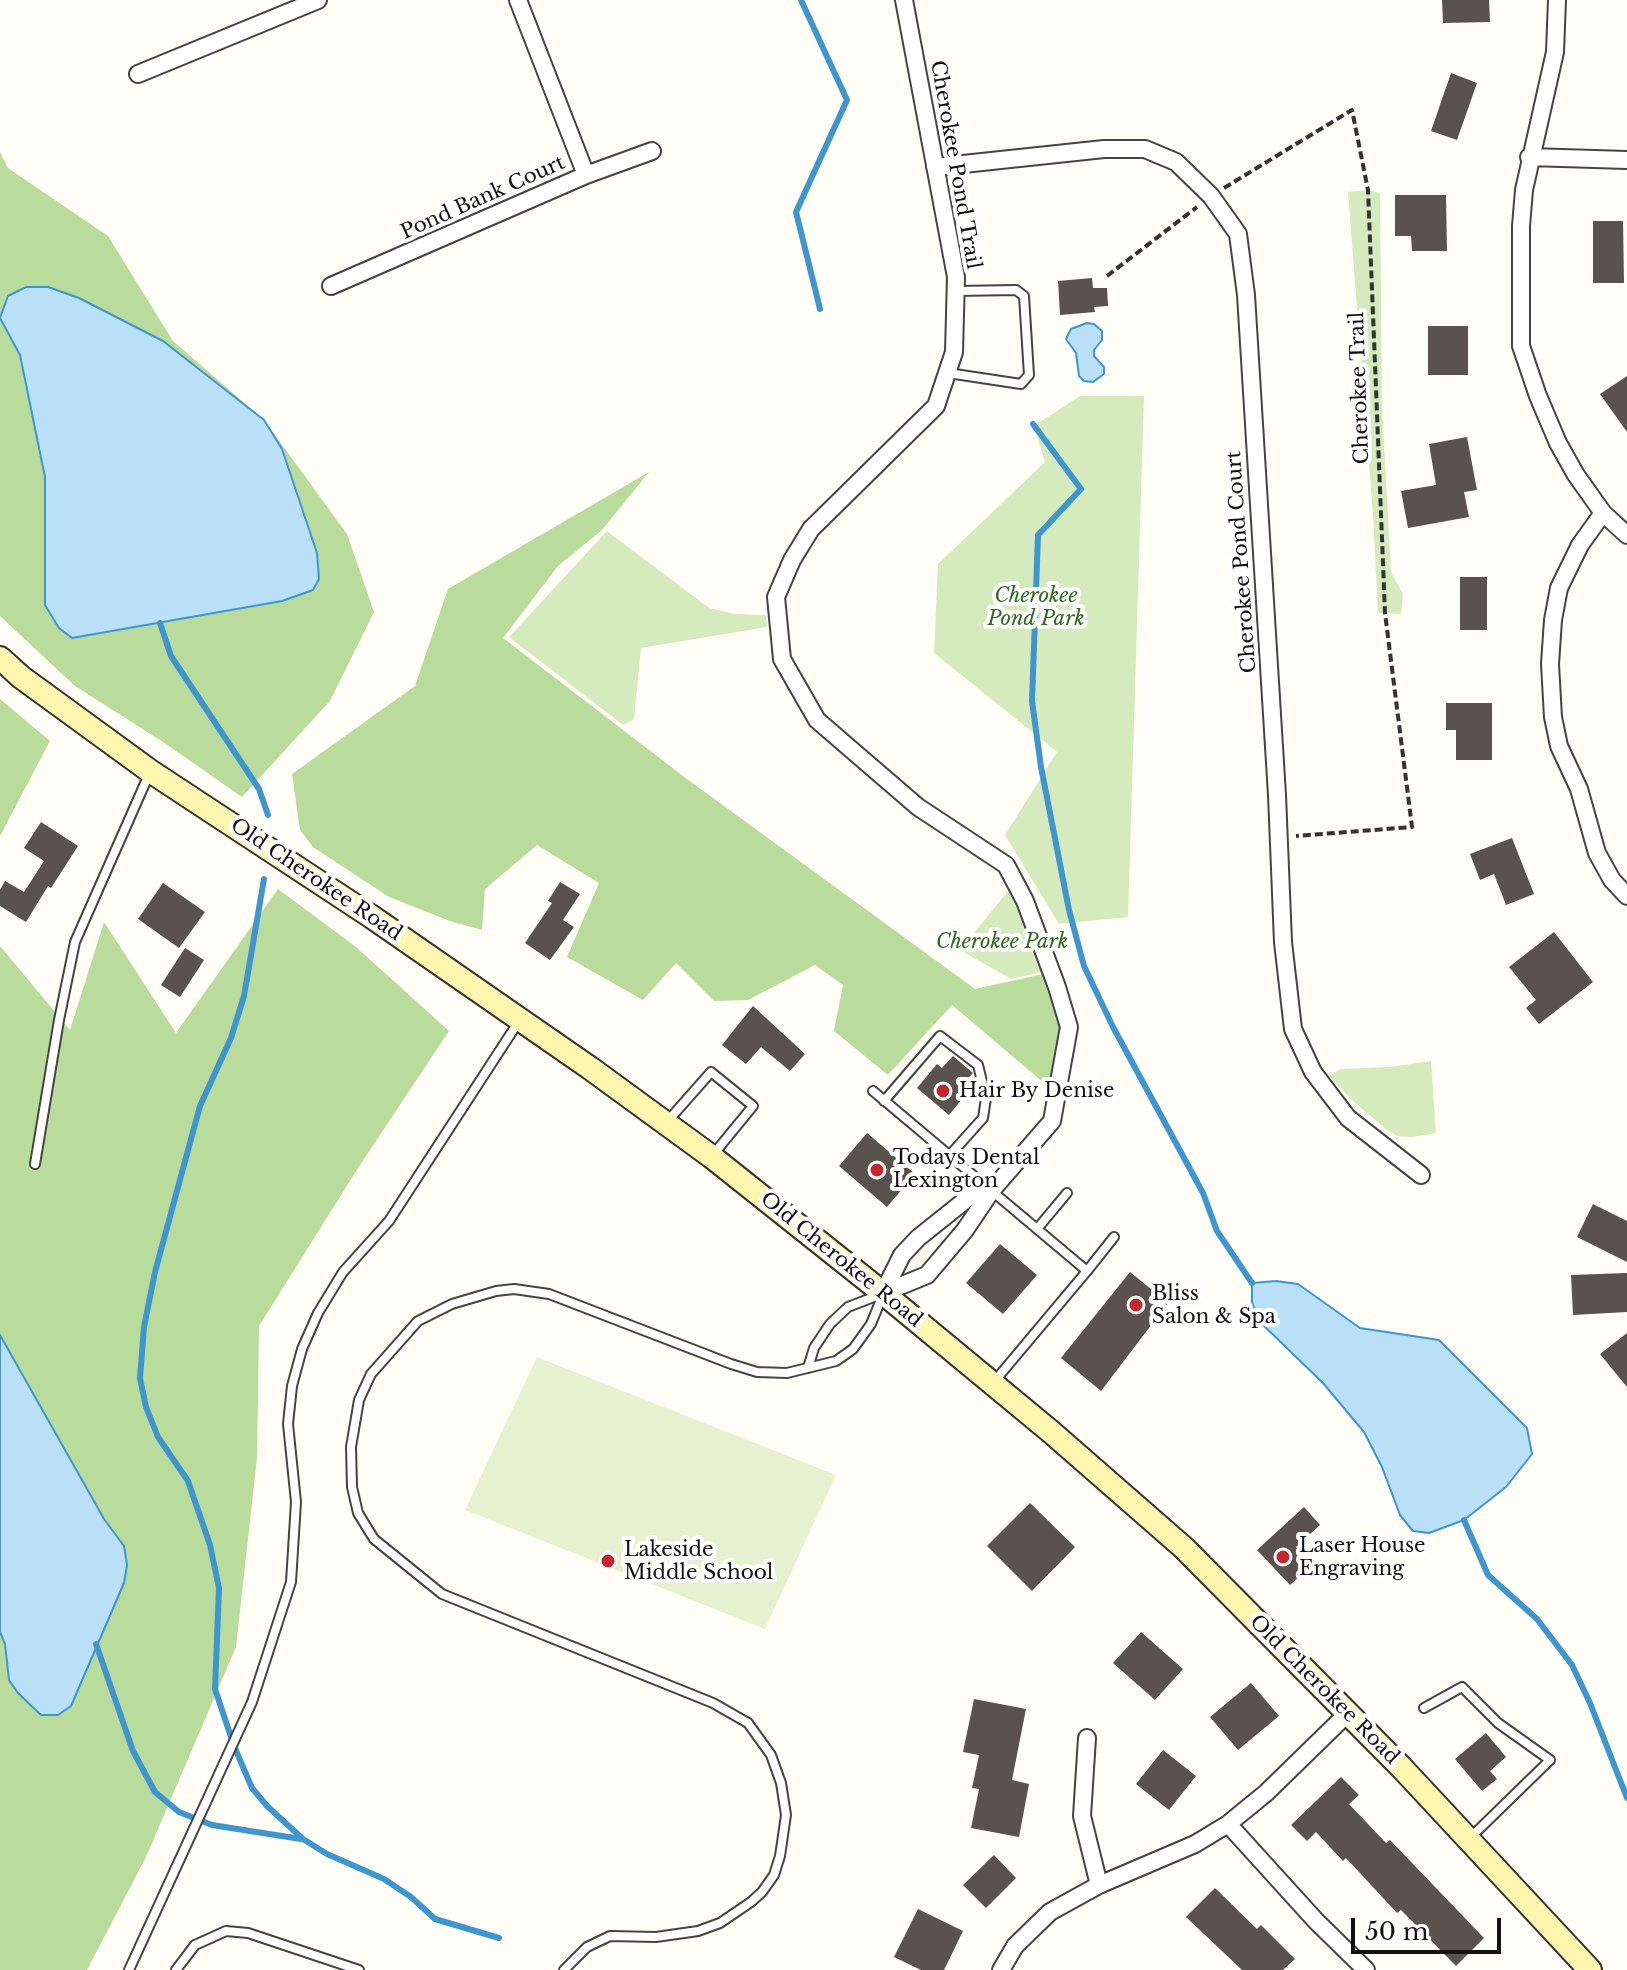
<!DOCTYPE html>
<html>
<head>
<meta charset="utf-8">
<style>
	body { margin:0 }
	#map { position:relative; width:1627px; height:1970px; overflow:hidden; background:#fffdf5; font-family:"Libre Baskerville",serif }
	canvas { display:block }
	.scale { position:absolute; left:1351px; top:1918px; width:150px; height:36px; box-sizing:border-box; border:4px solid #111; border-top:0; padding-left:10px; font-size:24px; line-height:28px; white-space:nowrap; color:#111; -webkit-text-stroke:6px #fff; paint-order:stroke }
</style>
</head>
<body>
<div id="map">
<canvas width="1627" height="1970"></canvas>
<div class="scale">50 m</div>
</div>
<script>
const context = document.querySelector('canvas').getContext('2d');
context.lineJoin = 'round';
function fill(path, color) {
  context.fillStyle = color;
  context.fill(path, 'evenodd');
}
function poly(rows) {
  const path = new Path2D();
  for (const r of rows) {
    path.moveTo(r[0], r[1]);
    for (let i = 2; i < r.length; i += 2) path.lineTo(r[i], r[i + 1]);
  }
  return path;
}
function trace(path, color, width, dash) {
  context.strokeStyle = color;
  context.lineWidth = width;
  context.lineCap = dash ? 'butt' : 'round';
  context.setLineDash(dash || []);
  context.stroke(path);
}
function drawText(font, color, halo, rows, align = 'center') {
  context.font = font + ' "Libre Baskerville",serif';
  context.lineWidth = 8;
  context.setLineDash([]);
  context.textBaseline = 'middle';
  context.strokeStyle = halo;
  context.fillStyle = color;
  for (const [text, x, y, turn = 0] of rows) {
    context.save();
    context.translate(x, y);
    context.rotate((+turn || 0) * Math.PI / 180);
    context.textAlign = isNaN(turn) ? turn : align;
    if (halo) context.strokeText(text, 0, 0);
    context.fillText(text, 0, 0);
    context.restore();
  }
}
fill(poly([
	[1368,190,1380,193,1382,408,1391,572,1403,594,1401,614,1378,613,1373,515,1348,192],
	[1080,396,1144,396,1128,917,1059,924,1005,835,1057,752,934,653,938,564,1045,462,1033,424,1040,422],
	[607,531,709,608,735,614,766,615,767,627,641,648,634,719,623,725,509,637],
	[1008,891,1020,910,1047,971,1011,979,960,950],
	[1431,1061,1436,1133,1412,1137,1397,1136,1387,1130,1354,1102,1329,1076,1340,1069,1390,1067]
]), '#d5ebbd');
fill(poly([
	[0,152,8,168,108,236,173,341,264,420,347,534,374,612,330,701,242,797,163,742,75,686,0,616],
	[649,472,602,530,558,566,503,638,687,779,975,989,1052,972,1069,1027,1057,1094,952,1005,888,1075,834,1031,843,985,815,965,748,1000,714,1001,676,963,643,1000,567,957,599,883,537,845,485,889,482,930,450,921,389,897,313,847,300,830,292,774,415,686,448,589],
	[0,699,50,741,0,836],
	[278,889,356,947,449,1031,360,1165,259,1326,257,1458,236,1647,146,1857,87,1970,0,1970,0,1632,5,1644,9,1680,58,1715,71,1706,124,1583,127,1565,124,1546,104,1519,0,1335,0,946,70,1030,104,922,176,1033]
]), '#b9dc9c');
fill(poly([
	[537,1357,836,1475,765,1629,465,1510]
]), '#e6f2cf');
const water = poly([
	[26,287,48,287,79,298,163,341,264,420,282,449,317,553,319,579,313,590,282,601,72,638,59,628,45,605,45,477,20,355,0,318,8,296,26,287],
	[1087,323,1094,324,1102,331,1102,340,1094,350,1094,356,1104,367,1104,374,1093,382,1084,381,1079,376,1076,353,1066,339,1071,329,1087,323],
	[1276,1281,1298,1284,1360,1328,1439,1340,1527,1428,1532,1454,1506,1487,1464,1520,1429,1533,1413,1531,1400,1515,1382,1467,1364,1432,1323,1383,1261,1323,1252,1303,1252,1283,1276,1281],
	[0,1335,104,1519,124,1546,127,1565,124,1583,71,1706,58,1715,41,1715,18,1693,9,1680,5,1644,0,1632,0,1335]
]);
fill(water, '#b9e0f7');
trace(water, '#3f96cf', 2);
trace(poly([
	[801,0,847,100,796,212,820,309],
	[1033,424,1081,489,1038,535,1032,701,1041,767,1069,910,1084,966,1113,1027,1203,1193,1217,1231,1252,1283],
	[160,623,171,656,259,789,268,815],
	[264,879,244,996,231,1038,200,1106,155,1272,144,1327,140,1378,146,1407,158,1437,188,1481,210,1545,219,1588,215,1689,234,1746,252,1788,267,1806,303,1839,327,1854,384,1879,411,1897,435,1919,499,1938],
	[1464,1520,1488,1575,1537,1619,1572,1665,1590,1703,1627,1798],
	[96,1644,133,1751,155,1792,179,1812,212,1825,301,1839]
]), '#3f96cf', 6);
fill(poly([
	[1442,0,1489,0,1490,22,1443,23],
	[1451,73,1477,83,1457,140,1431,131],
	[1395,195,1446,195,1447,251,1412,251,1411,236,1395,236],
	[1593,221,1623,221,1624,283,1593,283],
	[1092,278,1093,288,1107,288,1108,306,1094,307,1095,312,1060,315,1058,281],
	[1428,326,1468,326,1468,375,1428,375],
	[1627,376,1627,432,1600,394],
	[1467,437,1477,490,1464,492,1469,517,1408,528,1401,491,1436,485,1429,444],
	[1460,577,1487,577,1487,630,1460,630],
	[1446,703,1492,703,1492,760,1456,760,1456,730,1446,730],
	[41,822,78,846,51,888,48,886,26,922,0,906,0,890,5,881,24,892,44,861,24,848],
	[1512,838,1534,894,1506,905,1494,874,1480,880,1470,854],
	[560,882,580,894,563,920,574,927,550,960,525,943,552,903,548,901],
	[163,883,205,912,179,948,138,919],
	[1554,932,1593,982,1539,1024,1526,1008,1536,1000,1509,967],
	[185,948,204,960,180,997,161,985],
	[753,1006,805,1054,790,1071,761,1047,746,1064,722,1045],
	[953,1056,973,1073,960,1087,967,1093,949,1115,917,1088,937,1064,942,1068],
	[867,1133,915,1174,887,1207,839,1166],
	[1593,1204,1627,1221,1627,1262,1577,1237],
	[1000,1244,1037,1275,1003,1314,966,1283],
	[1130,1272,1168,1303,1101,1391,1061,1358],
	[1627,1273,1627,1312,1573,1315,1571,1275],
	[1627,1333,1627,1387,1600,1354],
	[1030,1503,1075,1547,1032,1591,987,1546],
	[1304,1507,1320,1525,1296,1547,1312,1565,1290,1585,1257,1550],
	[1141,1632,1183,1669,1155,1700,1113,1663],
	[1251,1683,1279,1716,1238,1750,1210,1717],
	[974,1699,1026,1709,1012,1780,1029,1784,1019,1837,971,1828,979,1789,972,1788,979,1755,963,1752],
	[1486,1733,1506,1757,1490,1771,1497,1779,1482,1791,1455,1759],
	[1163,1750,1196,1776,1169,1810,1136,1784],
	[1341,1777,1359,1795,1349,1804,1386,1843,1390,1840,1484,1938,1456,1966,1401,1910,1397,1913,1346,1858,1343,1861,1316,1832,1307,1841,1291,1825],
	[994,1855,1016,1878,986,1908,963,1885],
	[1215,1888,1257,1929,1261,1925,1295,1959,1283,1970,1242,1970,1186,1917],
	[918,1909,963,1931,944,1970,921,1970,894,1957]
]), '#5a524d');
const lane = poly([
	[948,373,1021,384,1029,375,1024,296,1016,290,956,291],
	[873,1091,1087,1271,993,1383],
	[884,1101,940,1036,978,1065,986,1098,983,1118,950,1155],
	[666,1123,711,1072,753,1106,712,1156],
	[35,1164,59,1020,75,942,150,772],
	[1037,1229,1067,1193],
	[1087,1271,1114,1237],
	[808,1368,814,1348,830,1324,848,1307,879,1295],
	[1424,1708,1462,1687,1498,1723,1550,1760,1469,1839],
	[129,1970,252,1702,291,1582,296,1502,288,1424,292,1386,302,1349,318,1313,343,1272,389,1221,519,1021],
	[176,1970,195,1945,226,1931,248,1933,359,1970],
	[564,1970,587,1947,610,1936,656,1937,698,1931,720,1923,751,1902,762,1892,774,1875,780,1856,786,1815,781,1783,771,1755,748,1723,713,1703,442,1594,374,1539,358,1513,352,1487,351,1447,359,1400,371,1374,418,1321,452,1304,496,1291,514,1289,549,1294,731,1364,757,1372,787,1373,836,1361,853,1349,871,1324,882,1297]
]);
const street = poly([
	[518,0,586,175],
	[1557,0,1555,52,1524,190,1521,226,1521,346,1538,396,1558,443,1576,475,1603,513,1627,535],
	[138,74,318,0],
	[1529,157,1627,160],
	[935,167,1104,149,1145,149,1176,162,1211,196,1238,234,1246,295,1277,795,1283,942,1293,1029,1313,1072,1348,1118,1421,1175],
	[331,286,586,175,652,151],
	[1603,513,1580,545,1559,588,1553,620,1550,664,1553,717,1559,746,1579,789,1597,853,1612,880,1627,896],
	[883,1293,927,1275,965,1230,992,1190,1052,1121,1069,1027,1057,987,1025,901,1006,865,918,807,817,720,782,659,776,597,792,560,811,529,936,406,954,352,956,277,904,0],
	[883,1293,902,1255,918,1238,968,1198,992,1190],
	[1087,1738,1082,1816,1099,1885],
	[1228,1824,1316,1921,1366,1970],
	[1001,1970,1015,1946,1050,1912,1099,1885,1195,1844,1228,1824,1266,1793,1347,1714]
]);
const secondary = poly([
	[0,658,21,677,150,771,372,917,590,1068,712,1157,883,1293,1050,1431,1184,1548,1402,1768,1590,1970]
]);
trace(lane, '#444', 12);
trace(street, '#444', 20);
trace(secondary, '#333', 26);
trace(poly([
	[1224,188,1352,110,1368,190,1385,613,1412,827,1296,836],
	[1107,276,1197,207]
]), '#333', 4, [8, 4]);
trace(lane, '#fff', 8);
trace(street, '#fff', 16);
trace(secondary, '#fff6b0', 22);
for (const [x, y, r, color] of [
	[943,1091,8,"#c4262e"],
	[877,1170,8,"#c4262e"],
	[1136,1305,8,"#c4262e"],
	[1283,1557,8,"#c4262e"],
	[608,1561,8,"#c4262e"]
]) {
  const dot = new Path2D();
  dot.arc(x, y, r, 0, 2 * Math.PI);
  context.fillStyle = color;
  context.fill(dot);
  trace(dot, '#fff', 3);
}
drawText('20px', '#111', '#fff', [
	["Cherokee Pond Trail",955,165,80],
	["Pond Bank Court",483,198,-24],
	["Cherokee Trail",1360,388,-92],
	["Cherokee Pond Court",1242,562,-94],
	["Old Cherokee Road",316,880,34],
	["Old Cherokee Road",841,1260,39],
	["Old Cherokee Road",1324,1690,45]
]);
drawText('italic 20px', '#2f6b1f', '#fff', [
	["Cherokee",1036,596],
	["Pond Park",1036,619],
	["Cherokee Park",1002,942]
]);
drawText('20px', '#111', '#fff', [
	["Hair By Denise",959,1091],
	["Todays Dental",893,1158],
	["Lexington",893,1181],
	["Bliss",1152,1294],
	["Salon & Spa",1152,1317],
	["Laser House",1299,1546],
	["Engraving",1299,1569],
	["Lakeside",624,1550],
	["Middle School",624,1573]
], 'left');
</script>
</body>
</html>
